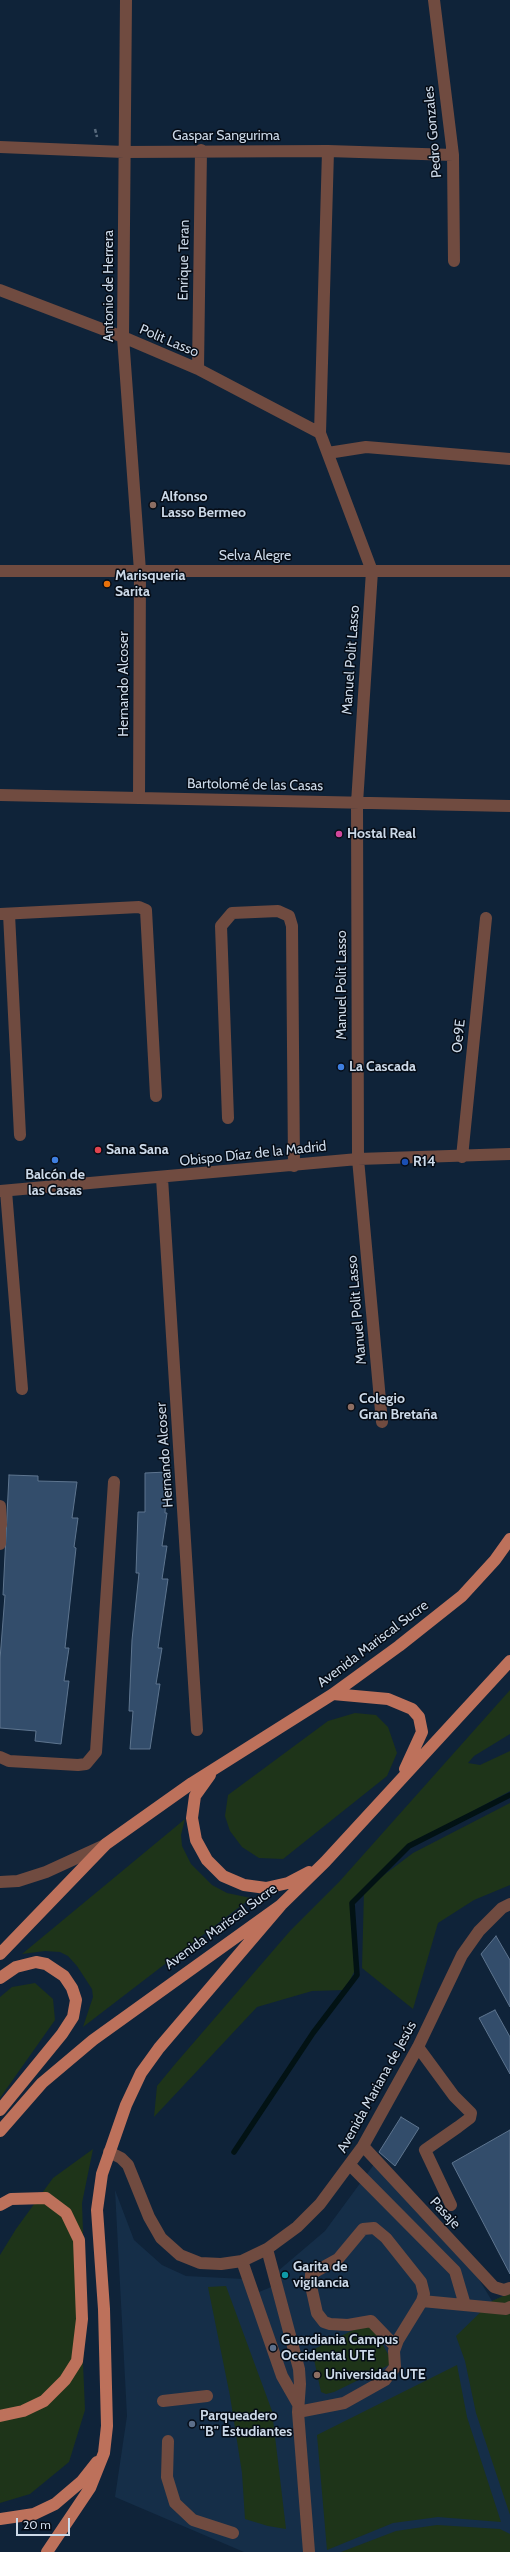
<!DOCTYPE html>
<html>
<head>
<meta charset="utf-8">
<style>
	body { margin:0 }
	#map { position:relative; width:510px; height:2552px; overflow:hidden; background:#0f2339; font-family:Cabin,sans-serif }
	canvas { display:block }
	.scale { position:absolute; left:16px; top:2518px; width:54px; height:18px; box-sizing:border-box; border:2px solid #ccd9e8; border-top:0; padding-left:5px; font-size:12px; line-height:14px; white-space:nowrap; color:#ccd9e8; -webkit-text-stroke:3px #050c16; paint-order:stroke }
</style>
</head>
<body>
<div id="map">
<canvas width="510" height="2552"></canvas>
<div class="scale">20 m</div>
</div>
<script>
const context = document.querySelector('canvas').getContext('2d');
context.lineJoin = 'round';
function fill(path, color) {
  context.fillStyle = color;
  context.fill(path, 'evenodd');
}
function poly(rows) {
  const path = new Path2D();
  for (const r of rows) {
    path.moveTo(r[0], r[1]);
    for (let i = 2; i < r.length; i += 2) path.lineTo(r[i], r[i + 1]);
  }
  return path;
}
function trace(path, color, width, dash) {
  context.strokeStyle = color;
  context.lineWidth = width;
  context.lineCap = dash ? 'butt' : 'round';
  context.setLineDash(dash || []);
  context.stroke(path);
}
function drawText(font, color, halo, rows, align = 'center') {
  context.font = font + ' Cabin,sans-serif';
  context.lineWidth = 3;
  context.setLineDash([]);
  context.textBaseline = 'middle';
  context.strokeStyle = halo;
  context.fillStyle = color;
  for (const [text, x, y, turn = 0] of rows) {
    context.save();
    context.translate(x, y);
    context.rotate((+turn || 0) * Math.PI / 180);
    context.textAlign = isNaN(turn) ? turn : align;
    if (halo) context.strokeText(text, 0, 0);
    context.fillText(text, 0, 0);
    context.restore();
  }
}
fill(poly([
	[375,2163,474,2271,492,2301,510,2293,510,2552,244,2552,115,2497,127,2416,115,2190,134,2240,162,2265,186,2276,244,2279,251,2295,269,2288,281,2280,278,2271,325,2231]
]), '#152e48');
fill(poly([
	[510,1690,510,1734,474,1756,468,1763,480,1765,510,1751,510,1791,409,1846,368,1887,413,1853,510,1803,510,1885,474,1900,438,1923,413,2009,362,1968,364,1891,352,1903,356,1968,345,1990,312,1991,257,2007,154,2117,157,2086,176,2063,290,1931,339,1882],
	[355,1713,376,1715,388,1727,397,1753,387,1776,283,1859,259,1858,242,1847,230,1831,225,1816,228,1795,328,1721],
	[185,1819,181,1835,182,1846,191,1864,212,1885,227,1893,251,1898,83,2027,93,1997,92,1989,77,1966,68,1956,60,1952,45,1951,22,1954],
	[35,1983,53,1999,55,2020,0,2098,0,1997,12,1987],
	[93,2149,82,2203,86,2317,83,2363,85,2410,69,2462,30,2494,0,2503,0,2255,16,2229,53,2178],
	[226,2286,272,2411,286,2529,268,2526,245,2519,242,2473,230,2396,208,2287],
	[510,2293,510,2515,476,2413,465,2361,456,2336,492,2301],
	[370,2322,393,2363,334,2392,326,2394,321,2392,312,2350],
	[457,2365,467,2417,501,2522,438,2517,393,2523,327,2550,317,2435],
	[437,2525,500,2529,510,2534,510,2552,341,2552,396,2531]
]), '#1e3419');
trace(poly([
	[234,2152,313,2033,357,1975,352,1903,409,1846,510,1795]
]), '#021214', 5.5);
const building = poly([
	[167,1472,165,1513,167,1513,162,1546,167,1546,162,1579,168,1579,158,1648,162,1648,156,1684,160,1684,150,1749,130,1749,133,1711,129,1711,132,1640,139,1573,136,1573,138,1512,145,1512,145,1473,167,1472],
	[9,1475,38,1476,38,1481,77,1482,72,1518,78,1518,74,1547,76,1548,65,1648,69,1648,64,1681,69,1681,61,1744,35,1741,36,1731,0,1728,0,1659,5,1595,3,1595,9,1475],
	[496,1936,510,1960,510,2007,481,1954,496,1936],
	[495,2010,510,2037,510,2074,479,2018,495,2010],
	[401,2117,419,2128,395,2166,379,2152,401,2117],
	[510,2130,510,2274,452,2163,510,2130]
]);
fill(building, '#334d6b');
trace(building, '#5e758f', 1);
trace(poly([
	[95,129,97,137]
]), '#57697c', 2.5, [4, 2]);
trace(poly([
	[126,0,123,337,140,571,139,798],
	[434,0,453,155,454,261],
	[0,147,124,152,328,151,453,155],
	[328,151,320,433,372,571,357,803,358,1159,382,1422],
	[0,290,123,337,198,369,320,433],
	[198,369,201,150],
	[328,453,366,447,510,459],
	[0,571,510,571],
	[0,795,510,806],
	[0,914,139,907,146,910,156,1096],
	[9,914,20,1135],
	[228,1118,221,926,232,913,278,911,289,916,292,926,294,1166],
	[462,1157,486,918],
	[162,1178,197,1730],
	[0,1191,358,1159,510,1154],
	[6,1191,22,1389],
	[0,1506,1,1525],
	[0,1525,0,1544],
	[0,1757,9,1761,78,1765,86,1764,96,1752,114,1482],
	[0,1882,18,1881,46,1872,105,1845],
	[418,2047,454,2096,471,2113,470,2118,458,2127,425,2150,451,2205],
	[363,2146,494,2287,504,2290,510,2288],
	[109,2152,121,2158,128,2165,149,2217,161,2238,180,2255,200,2263,221,2264,242,2261,267,2249,297,2227,320,2204,363,2146,418,2047,462,1955,479,1931,502,1908,510,1904],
	[350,2165,455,2271,465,2305],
	[267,2249,299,2369,300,2384,298,2412,309,2552],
	[242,2261,282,2376,298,2404],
	[422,2301,506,2309,510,2307],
	[163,2401,207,2396],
	[298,2412,344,2403,385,2380,395,2367,394,2351,398,2340,422,2301,424,2294,421,2282,386,2238,374,2228,363,2229,338,2259,311,2274,311,2286,317,2313,324,2322,330,2324,348,2325,371,2321,395,2346],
	[168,2441,167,2477,175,2503,193,2520,233,2533]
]), '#704b40', 12);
trace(poly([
	[333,1694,388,1699,412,1709,419,1717,422,1732,405,1769],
	[210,1775,195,1796,192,1818,196,1840,207,1860,223,1876,244,1885,266,1888,288,1883,309,1872],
	[0,1954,106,1844,192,1783,333,1694,399,1646,462,1596,495,1560,510,1539],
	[0,1978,16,1967,36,1962,46,1964,64,1976,72,1988,76,2000,73,2017,62,2034,0,2110],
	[0,2131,42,2083,93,2040,281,1905,325,1862,510,1661],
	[0,2205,11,2199,46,2198,66,2213,79,2240,82,2319,77,2361,65,2380,44,2401,23,2411,0,2416],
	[0,2519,34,2514,55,2504,82,2481,97,2462],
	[47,2552,90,2488,104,2453,107,2426,104,2309,97,2210,102,2174,126,2105,141,2073,159,2048,281,1905]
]), '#bd715b', 12);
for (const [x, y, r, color] of [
	[153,505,4,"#8d6e63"],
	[107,584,4,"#e8710a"],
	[339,834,4,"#d1479c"],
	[341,1067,4,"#3f7fe0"],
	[98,1150,4,"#e0444e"],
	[55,1160,4,"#3f7fe0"],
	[405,1162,4,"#1a4fb4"],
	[351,1407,4,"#8d6e63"],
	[285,2275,4,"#0f9aa8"],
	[273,2348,4,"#5c6f8a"],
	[317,2375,4,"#8d6e63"],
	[192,2424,4,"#5c6f8a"]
]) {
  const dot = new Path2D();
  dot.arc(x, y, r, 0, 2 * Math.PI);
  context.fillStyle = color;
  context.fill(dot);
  trace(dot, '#050c16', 1.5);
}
drawText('14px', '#ccd9e8', '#050c16', [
	["Pedro Gonzales",433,132,-95],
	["Gaspar Sangurima",226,136],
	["Enrique Teran",184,260,-89],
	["Antonio de Herrera",109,286,-90],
	["Polit Lasso",169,341,23],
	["Selva Alegre",255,556],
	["Manuel Polit Lasso",351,660,-86],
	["Hernando Alcoser",124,684,-90],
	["Bartolomé de las Casas",255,785,1],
	["Manuel Polit Lasso",342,985,-90],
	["Oe9E",459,1036,-84],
	["Obispo Díaz de la Madrid",253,1154,-6],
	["Manuel Polit Lasso",357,1310,-95],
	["Hernando Alcoser",165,1455,-94],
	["Avenida Mariscal Sucre",373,1644,-37],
	["Avenida Mariscal Sucre",221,1927,-36],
	["Avenida Mariana de Jesús",377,2087,-61],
	["Pasaje",445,2213,47]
]);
drawText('bold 14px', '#ccd9e8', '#050c16', [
	["Alfonso",161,497],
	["Lasso Bermeo",161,513],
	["Marisqueria",115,576],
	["Sarita",115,592],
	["Hostal Real",347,834],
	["La Cascada",349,1067],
	["Sana Sana",106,1150],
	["R14",413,1162],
	["Balcón de",55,1175,"center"],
	["las Casas",55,1191,"center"],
	["Colegio",359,1399],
	["Gran Bretaña",359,1415],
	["Garita de",293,2267],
	["vigilancia",293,2283],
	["Guardiania Campus",281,2340],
	["Occidental UTE",281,2356],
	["Universidad UTE",325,2375],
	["Parqueadero",200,2416],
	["\"B\" Estudiantes",200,2432]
], 'left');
</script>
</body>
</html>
